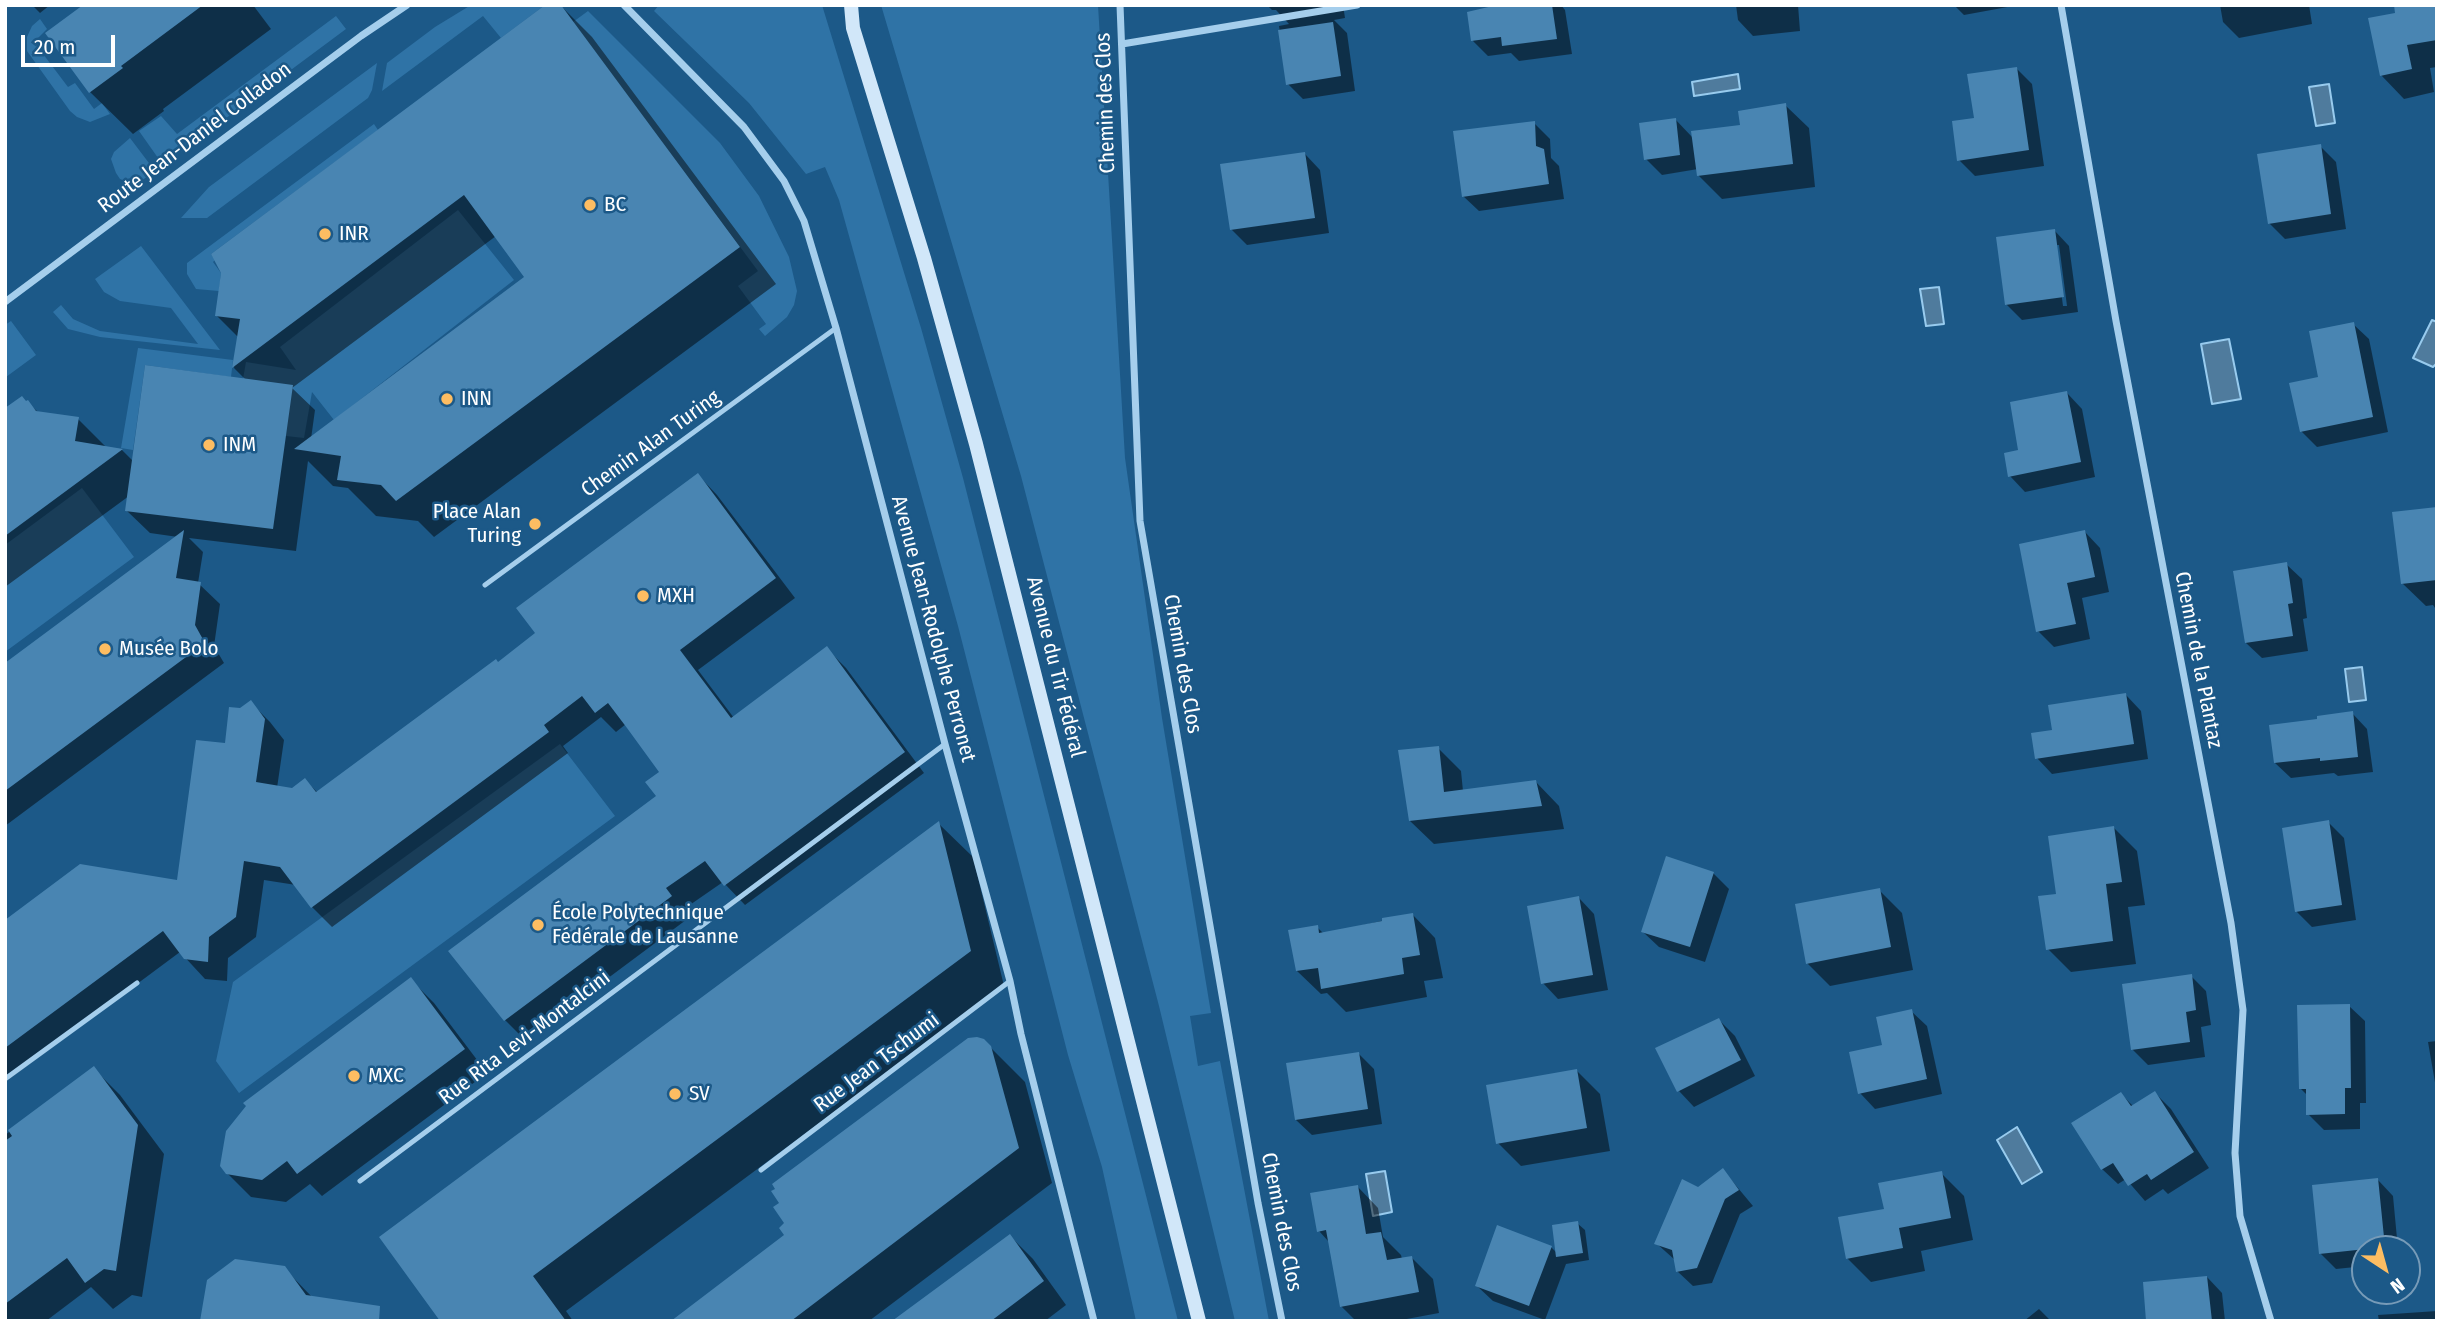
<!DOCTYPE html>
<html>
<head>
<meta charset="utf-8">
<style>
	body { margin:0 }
	#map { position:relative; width:2442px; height:1326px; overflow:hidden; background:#1c5988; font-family:"Fira Sans Condensed",sans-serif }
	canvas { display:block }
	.frame { position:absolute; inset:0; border:7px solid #fff; pointer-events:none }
	.north { position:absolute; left:2351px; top:1235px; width:70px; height:70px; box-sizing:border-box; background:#1c5988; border:2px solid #779bb8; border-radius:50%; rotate:144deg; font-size:19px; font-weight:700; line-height:28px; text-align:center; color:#fff }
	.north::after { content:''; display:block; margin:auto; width:24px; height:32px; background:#fdbd62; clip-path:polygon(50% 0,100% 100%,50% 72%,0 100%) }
	.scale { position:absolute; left:21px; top:35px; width:94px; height:32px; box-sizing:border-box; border:4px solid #fff; border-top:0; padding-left:9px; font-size:21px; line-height:24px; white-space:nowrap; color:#fff; -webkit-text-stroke:5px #1c5988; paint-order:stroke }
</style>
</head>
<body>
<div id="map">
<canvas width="2442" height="1326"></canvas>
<div class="frame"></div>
<div class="north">N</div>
<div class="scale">20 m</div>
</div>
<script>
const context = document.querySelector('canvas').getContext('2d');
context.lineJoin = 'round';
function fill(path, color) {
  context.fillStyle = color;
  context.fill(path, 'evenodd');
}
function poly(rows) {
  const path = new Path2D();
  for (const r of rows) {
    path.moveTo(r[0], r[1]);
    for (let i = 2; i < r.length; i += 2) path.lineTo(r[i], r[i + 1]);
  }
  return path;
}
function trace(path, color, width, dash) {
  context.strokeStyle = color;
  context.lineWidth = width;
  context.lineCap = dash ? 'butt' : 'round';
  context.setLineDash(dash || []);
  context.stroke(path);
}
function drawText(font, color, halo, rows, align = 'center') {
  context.font = font + ' "Fira Sans Condensed",sans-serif';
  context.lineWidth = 5;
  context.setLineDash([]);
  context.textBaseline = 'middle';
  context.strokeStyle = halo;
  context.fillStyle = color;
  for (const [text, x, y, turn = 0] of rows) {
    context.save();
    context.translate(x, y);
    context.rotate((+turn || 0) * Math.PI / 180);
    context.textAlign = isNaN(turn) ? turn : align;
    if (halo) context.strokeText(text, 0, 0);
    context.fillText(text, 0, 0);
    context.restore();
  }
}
fill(poly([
	[471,5,545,5,501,38,483,16,382,91,387,63,435,27],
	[659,5,822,5,921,328,963,478,1178,1321,1136,1321,1102,1167,1068,1055,958,626,839,200,825,167,806,174,749,103,654,11],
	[881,5,1098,5,1125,458,1162,718,1211,1013,1190,1016,1198,1066,1220,1061,1269,1321,1235,1321,1159,1006,1021,476],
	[588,11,720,143,759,196,789,257,797,291,794,305,787,317,765,336,759,329,766,324,738,286,758,271,573,22],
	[336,16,346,29,163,165,139,131,161,116,177,134],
	[40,19,47,29,34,42,68,87,75,83,94,109,102,103,110,114,90,122,77,117,70,111,27,51,27,37,32,26],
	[377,63,372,90,368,98,207,218,181,218,209,187],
	[374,124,378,130,211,254,215,260,213,262,221,273,219,291,196,289,187,274,187,263],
	[130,138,155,171,141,181,130,183,120,179,116,173,111,159,114,152],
	[458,210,514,280,334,420,312,392,304,438,286,436,243,379,246,362,296,370,280,347],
	[141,246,220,350,100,337,68,329,53,312,61,305,73,319,100,331,198,344,171,308,120,301,104,292,95,279],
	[11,321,36,355,6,377,5,325],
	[138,348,233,360,231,377,145,365,133,450,121,448],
	[82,488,134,557,5,652,5,545],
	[560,744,615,816,239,1093,216,1061,233,982]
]), '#2f73a6');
const water = poly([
	[1738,74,1740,89,1694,96,1692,82,1738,74],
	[2329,84,2335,123,2316,126,2309,87,2329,84],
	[1939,287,1944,324,1926,326,1920,289,1939,287],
	[2432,320,2437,322,2437,363,2433,367,2413,358,2432,320],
	[2229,339,2241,399,2212,404,2201,344,2229,339],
	[2362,667,2366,700,2349,702,2345,669,2362,667],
	[2017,1127,2042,1172,2022,1184,1997,1140,2017,1127],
	[1385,1171,1392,1212,1373,1216,1366,1174,1385,1171]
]);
fill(water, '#4f7b9d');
trace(water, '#98cbee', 2);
fill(poly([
	[32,5,50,5,40,13],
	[90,5,253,5,271,29,163,109,164,111,133,134,90,92],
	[560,5,592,37,776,284,434,537,418,521,376,516,348,488,333,486,308,461,296,551,189,538,203,552,198,583,220,604,214,646,224,663,5,826,5,666,178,537,150,533,126,510,129,496,5,587,5,410,27,402,39,413,78,419,107,448,122,450,133,461,247,381,234,368,239,338,216,315],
	[496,236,527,278,311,439,315,410,292,388],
	[1267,5,1343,5,1345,18,1334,20,1347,33,1355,91,1303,99,1288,84,1279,26,1289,24,1276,10,1272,10],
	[1497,5,1561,5,1565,10,1572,54,1519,61,1511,53,1488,56,1473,41],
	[1736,5,1798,5,1800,31,1753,36,1738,20],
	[1954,5,2013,5,2013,6,1964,15],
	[2220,5,2309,5,2312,24,2239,38,2223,22],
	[2437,5,2437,67,2430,68,2434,92,2404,99,2381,75,2397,14],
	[2016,68,2032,84,2044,166,1975,176,1959,160,1976,120],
	[1785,105,1809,128,1815,187,1722,199,1699,176,1698,169,1662,175,1646,159,1675,119,1693,138,1742,126],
	[1534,123,1550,139,1551,158,1559,166,1564,199,1479,211,1463,196],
	[2320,146,2336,162,2346,229,2285,239,2269,223],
	[1305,154,1320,170,1329,233,1247,245,1231,229],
	[2054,230,2069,246,2078,312,2022,320,2006,304],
	[2055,245,2059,245,2067,306,2063,306],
	[2353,324,2369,339,2388,432,2317,447,2301,431,2320,378],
	[2067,393,2082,409,2095,477,2025,492,2010,476,2021,452],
	[698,475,717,495,795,598,698,670,734,718,827,649,846,668,924,773,745,905,723,882,684,909,690,917,525,1040,505,1020,450,951,658,796,661,772,626,724,616,732,601,717,563,746,568,753,332,927,312,907,296,885,264,880,256,937,228,958,227,981,205,979,180,952,5,1082,5,922,179,882,240,709,250,702,270,722,284,740,277,788,293,790,305,780,318,793,538,634],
	[2437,508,2437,611,2433,605,2426,606,2402,583],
	[2085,532,2100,548,2109,592,2082,598,2090,639,2054,647,2038,631],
	[2286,564,2302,579,2307,618,2303,619,2308,651,2262,658,2246,643],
	[2126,695,2141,711,2148,759,2052,774,2037,758,2054,731],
	[2352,713,2367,729,2373,772,2338,776,2334,773,2291,778,2275,763,2319,721],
	[1438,748,1461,771,1463,791,1536,782,1559,806,1564,829,1434,844,1410,821],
	[2328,822,2344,838,2356,920,2312,927,2297,912],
	[939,824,973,857,1004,986,566,1311,573,1321,443,1321],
	[2114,828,2137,851,2145,905,2128,907,2136,964,2071,972,2048,949,2058,895],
	[1713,873,1729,889,1705,962,1659,947,1643,932],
	[1879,890,1902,913,1913,970,1830,986,1807,963],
	[1579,898,1594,914,1608,990,1558,999,1543,983],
	[1412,914,1435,938,1443,978,1424,981,1427,997,1346,1012,1327,993,1321,994,1297,971,1317,927,1324,934],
	[2191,976,2206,991,2211,1025,2201,1027,2205,1057,2148,1065,2132,1049],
	[411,980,434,1003,487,1073,322,1196,310,1184,286,1202,251,1197,227,1173],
	[2349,1006,2365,1021,2366,1103,2360,1103,2360,1129,2324,1130,2308,1114,2308,1096,2300,1088],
	[1911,1011,1927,1026,1942,1094,1875,1109,1860,1093,1884,1047],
	[1719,1020,1735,1036,1755,1076,1694,1107,1679,1091],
	[983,1040,1025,1082,1052,1183,869,1321,674,1321,787,1235,787,1224],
	[2437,1041,2437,1094,2428,1042],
	[1359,1054,1374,1069,1382,1124,1312,1135,1296,1120],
	[94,1069,120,1095,164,1154,142,1297,132,1295,113,1309,91,1287,46,1321,5,1321,5,1135],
	[1577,1071,1600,1094,1610,1151,1521,1166,1498,1143],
	[2155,1093,2171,1109,2209,1168,2168,1194,2163,1189,2145,1201,2126,1179,2118,1184,2102,1169,2121,1094,2134,1107],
	[1723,1170,1753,1206,1740,1214,1712,1283,1693,1286,1677,1271,1675,1260,1656,1243,1698,1189],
	[1941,1173,1964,1196,1973,1240,1921,1251,1925,1271,1871,1282,1847,1258,1886,1210],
	[2378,1180,2393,1196,2398,1249,2365,1249,2365,1266,2336,1269,2320,1253],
	[1357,1186,1378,1208,1383,1237,1401,1255,1402,1259,1412,1258,1433,1279,1439,1313,1396,1321,1356,1321,1341,1306,1329,1242,1319,1231],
	[1577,1223,1585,1230,1589,1260,1566,1264,1545,1320,1493,1301,1477,1286,1551,1247,1558,1254],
	[1010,1236,1033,1259,1066,1305,1045,1321,895,1321],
	[284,1268,312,1297,202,1321],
	[2207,1277,2222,1293,2225,1321,2148,1321],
	[2039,1309,2051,1321,2024,1321],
	[2437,1311,2437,1321,2379,1321,2378,1315]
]), '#0007');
fill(poly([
	[83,5,203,5,121,66,123,68,89,93,45,33],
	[545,5,561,5,740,247,396,501,381,485,337,480,341,456,294,449,524,277,464,195,232,368,240,319,215,316,221,273,211,254],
	[1497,5,1552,5,1557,39,1502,46,1501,37,1471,41,1467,12],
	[2394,5,2437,5,2437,40,2407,45,2412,69,2380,76,2368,18,2395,13],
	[1333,22,1341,76,1286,85,1278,30],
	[2017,67,2029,150,1957,161,1952,121,1974,118,1967,74],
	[1786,103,1793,164,1697,176,1691,131,1740,125,1738,111],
	[1676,118,1680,155,1644,160,1639,123],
	[1535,121,1536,146,1544,149,1549,184,1462,197,1453,131],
	[2321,144,2331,214,2268,224,2257,154],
	[1305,152,1315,218,1230,230,1220,164],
	[2055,229,2064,297,2005,305,1996,237],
	[2354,322,2373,417,2300,432,2289,383,2318,377,2309,331],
	[145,365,293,385,273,529,125,511],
	[2067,391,2081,462,2008,477,2004,453,2018,450,2010,402],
	[22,396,26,401,28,400,36,411,79,417,75,441,123,449,5,536,5,408],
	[698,473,776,578,680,650,731,718,827,646,905,752,724,886,705,861,666,888,672,896,504,1021,448,951,656,796,645,782,659,772,627,728,608,703,595,713,582,696,544,725,549,732,311,908,280,867,244,861,236,917,209,937,208,962,184,959,163,931,5,1048,5,920,80,864,177,880,196,740,225,743,229,707,240,708,251,700,265,719,256,782,292,788,305,778,316,792,496,659,498,662,535,633,516,608],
	[2437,507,2437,580,2401,584,2392,512],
	[184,530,176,578,201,582,195,625,205,643,5,791,5,663],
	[2085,530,2095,577,2067,583,2076,624,2036,632,2019,544],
	[2287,562,2293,603,2288,604,2293,636,2245,643,2233,571],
	[2126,693,2134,744,2035,759,2031,733,2052,730,2048,705],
	[2353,711,2358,757,2320,761,2320,758,2274,763,2269,725,2317,719,2317,716],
	[1439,746,1444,792,1536,780,1542,806,1409,821,1398,750],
	[2329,820,2342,905,2295,912,2282,828],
	[939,821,971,951,533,1276,566,1321,440,1321,379,1237],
	[2114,826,2122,882,2106,884,2113,941,2046,950,2038,896,2056,894,2048,836],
	[1666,856,1714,872,1690,947,1641,932],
	[1880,888,1891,947,1806,964,1795,904],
	[1579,896,1593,975,1541,984,1527,906],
	[1413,913,1420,955,1402,958,1404,974,1321,989,1318,968,1296,971,1288,930,1318,925,1319,933,1382,921,1382,918],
	[2192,974,2196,1010,2186,1012,2190,1042,2131,1050,2122,984],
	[411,977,465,1049,297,1174,287,1161,262,1180,226,1174,220,1166,226,1131,246,1106,243,1103],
	[2350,1004,2351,1088,2345,1088,2345,1114,2306,1115,2306,1089,2299,1089,2297,1005],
	[1912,1009,1927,1079,1858,1094,1849,1052,1882,1045,1876,1017],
	[1719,1018,1741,1060,1677,1092,1655,1048],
	[977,1037,984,1039,991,1046,1019,1148,791,1321,671,1321,784,1235,779,1228,784,1223,773,1207,779,1203,771,1191,775,1189,772,1184,968,1038],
	[1359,1052,1368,1109,1295,1120,1286,1063],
	[94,1066,138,1125,116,1271,104,1269,85,1283,67,1258,5,1304,5,1141,12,1136,8,1130],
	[1577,1069,1587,1128,1496,1144,1486,1085],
	[2155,1091,2194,1152,2151,1180,2147,1174,2128,1186,2113,1163,2101,1170,2071,1123,2121,1092,2131,1106],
	[1723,1168,1739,1190,1725,1199,1697,1268,1676,1272,1672,1250,1654,1244,1682,1179,1698,1187],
	[1942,1171,1951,1218,1899,1228,1903,1248,1846,1259,1838,1217,1884,1209,1878,1183],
	[2378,1178,2385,1247,2319,1254,2312,1185],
	[1358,1185,1366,1234,1381,1232,1387,1260,1412,1256,1419,1292,1340,1307,1326,1230,1317,1232,1310,1193],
	[1578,1221,1583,1253,1556,1257,1552,1225],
	[1497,1225,1552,1246,1529,1306,1475,1286],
	[1010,1234,1044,1281,991,1321,892,1321],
	[235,1259,285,1266,306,1295,380,1306,379,1321,200,1321,207,1280],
	[2207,1276,2212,1321,2146,1321,2143,1282]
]), '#4985b2');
trace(poly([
	[485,585,836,328],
	[5,1079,137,983],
	[761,1170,1010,981],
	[360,1181,945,744]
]), '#a5ceec', 5);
trace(poly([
	[624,5,744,127,784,181,804,221,836,328,945,744,1010,981,1021,1034,1094,1321],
	[1120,5,1140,521,1258,1203,1282,1321],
	[2061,5,2116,321,2231,923,2243,1010,2235,1153,2240,1216,2271,1321],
	[1122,44,1357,5],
	[5,302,361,36,407,5]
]), '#a5ceec', 7);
trace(poly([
	[851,5,853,28,924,258,976,444,1199,1321]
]), '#d1e7f9', 14);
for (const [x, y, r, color] of [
	[590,205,7,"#fdbd62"],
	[325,234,7,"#fdbd62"],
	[447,399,7,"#fdbd62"],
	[209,445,7,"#fdbd62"],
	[535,524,7,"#fdbd62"],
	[643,596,7,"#fdbd62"],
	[105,649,7,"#fdbd62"],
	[538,925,7,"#fdbd62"],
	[354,1076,7,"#fdbd62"],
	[675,1094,7,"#fdbd62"]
]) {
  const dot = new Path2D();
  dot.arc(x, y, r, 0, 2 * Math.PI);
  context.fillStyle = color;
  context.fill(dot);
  trace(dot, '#1c5988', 2.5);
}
drawText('21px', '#fff', '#1c5988', [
	["Chemin des Clos",1106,103,-92],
	["Route Jean-Daniel Colladon",195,138,-37],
	["Chemin Alan Turing",651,444,-36],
	["Avenue Jean-Rodolphe Perronet",933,629,75],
	["Chemin de la Plantaz",2198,660,79],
	["Chemin des Clos",1182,664,80],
	["Avenue du Tir Fédéral",1055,667,76],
	["Rue Rita Levi-Montalcini",525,1038,-37],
	["Rue Jean Tschumi",877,1063,-37],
	["Chemin des Clos",1281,1222,79]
]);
drawText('21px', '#fff', '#1c5988', [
	["BC",604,205],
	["INR",339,234],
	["INN",461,399],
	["INM",223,445],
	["Place Alan",521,512,"right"],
	["Turing",521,536,"right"],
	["MXH",657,596],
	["Musée Bolo",119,649],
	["École Polytechnique",552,913],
	["Fédérale de Lausanne",552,937],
	["MXC",368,1076],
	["SV",689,1094]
], 'left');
</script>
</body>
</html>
